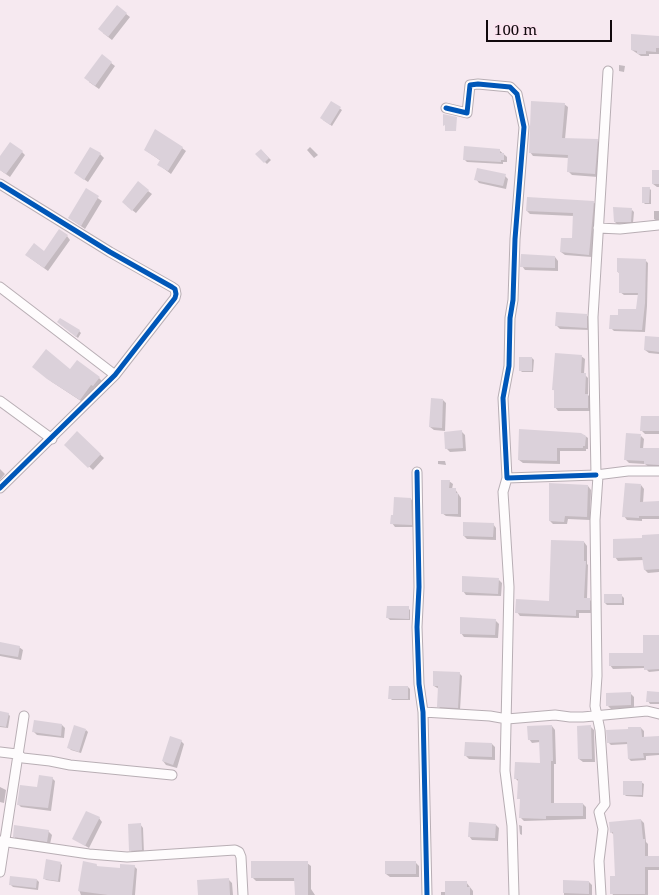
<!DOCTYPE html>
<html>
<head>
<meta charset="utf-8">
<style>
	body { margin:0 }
	#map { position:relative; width:659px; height:895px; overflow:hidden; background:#f6e9f0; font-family:"Noto Serif",serif }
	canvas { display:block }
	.scale { position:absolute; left:486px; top:20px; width:126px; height:22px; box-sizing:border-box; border:2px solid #11090d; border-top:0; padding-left:6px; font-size:15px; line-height:18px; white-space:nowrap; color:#11090d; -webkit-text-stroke:4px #fbe4f0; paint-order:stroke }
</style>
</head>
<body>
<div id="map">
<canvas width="659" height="895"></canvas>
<div class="scale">100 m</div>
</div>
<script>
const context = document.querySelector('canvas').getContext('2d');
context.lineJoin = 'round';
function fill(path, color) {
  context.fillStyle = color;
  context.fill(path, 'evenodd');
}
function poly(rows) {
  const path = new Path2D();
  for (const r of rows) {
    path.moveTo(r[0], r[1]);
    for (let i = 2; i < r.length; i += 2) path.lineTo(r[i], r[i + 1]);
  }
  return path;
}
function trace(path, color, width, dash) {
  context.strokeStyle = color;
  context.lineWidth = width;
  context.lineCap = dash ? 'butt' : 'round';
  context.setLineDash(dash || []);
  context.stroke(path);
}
fill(poly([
	[117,7,130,17,112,40,103,33],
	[659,37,659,54,649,54,649,56,641,56,632,50],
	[102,56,115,66,99,89,89,82],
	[619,65,625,66,624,72,619,71],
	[332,103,342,110,332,126,323,120],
	[564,104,568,107,565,139,597,140,600,144,598,177,572,175,568,171,569,158,533,156,530,152],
	[310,147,318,155,314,158,307,150],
	[182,148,186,151,171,174,159,165,161,161,145,150],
	[261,150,271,160,267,164,257,154],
	[499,150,507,157,507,162,503,162,503,164,467,162,464,159],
	[22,152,25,155,10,177,0,170,0,158],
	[100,154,104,158,88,182,75,173],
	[659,171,659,187,657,187,653,184],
	[505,176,508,179,506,189,479,183,476,179],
	[649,188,651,190,651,204,645,204,643,202],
	[86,190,102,201,85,229,69,218],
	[148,191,152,194,136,213,127,206],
	[593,202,597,205,592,257,565,255,561,252,574,240,574,216,530,214,527,211],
	[632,210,634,212,633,223,617,224,615,222],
	[654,211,659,211,659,222,654,219],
	[67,236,70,240,48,271,30,258,45,252],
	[555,257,558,261,558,271,525,270,522,266],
	[645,260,648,263,647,306,645,332,614,331,611,328,619,317,637,310,639,295,624,295,620,292,620,274,618,272],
	[586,315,590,318,590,330,560,329,557,326],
	[60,324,79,331,81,333,78,338],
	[659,338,659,354,649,353,645,350],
	[581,356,585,359,584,374,588,378,588,395,591,398,591,411,558,411,555,407,555,392,553,389],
	[532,358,534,360,533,372,522,372,520,370],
	[37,370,70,371,99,378,102,381,97,388,95,387,84,403,52,382],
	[443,400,446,403,445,432,445,431,434,430,430,427],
	[659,418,659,434,645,434,641,430],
	[462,432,465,435,466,451,450,452,446,448],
	[77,433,104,458,93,470,66,445],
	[584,435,588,438,588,449,586,449,586,451,560,451,560,464,523,463,519,460],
	[641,436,644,439,643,449,659,449,659,468,649,467,645,464,629,463,625,459],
	[438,461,445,461,446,465,438,464],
	[0,469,5,474,0,480],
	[449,481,453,484,452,489,455,489,461,498,461,517,446,516,442,513],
	[641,485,644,489,643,503,659,503,659,519,642,519,642,521,627,520,624,516],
	[588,486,591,490,590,520,568,519,567,524,553,524,550,521],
	[411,499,414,503,415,527,395,527,392,523],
	[493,524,496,528,496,540,467,539,464,536],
	[659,536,659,572,648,573,645,570,644,560,618,561,615,557,643,539],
	[584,542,587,546,587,564,588,565,587,599,589,599,593,603,593,613,579,613,579,618,520,616,517,612,551,603],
	[499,580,502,583,501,596,466,595,463,591],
	[622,596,624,598,624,605,607,605,605,603],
	[408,608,410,610,410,620,390,620,388,618],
	[495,620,499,624,498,638,464,637,461,633],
	[659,636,659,671,649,672,645,668,613,669,610,665,644,654],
	[0,644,19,647,23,650,21,660,0,656],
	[459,673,462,676,460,710,441,709,438,706,439,689,434,686],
	[408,687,410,689,410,700,392,700,390,698],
	[630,693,634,697,634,708,611,709,608,706],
	[659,693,659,704,650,704,648,701],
	[0,713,8,714,10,716,8,728,0,727],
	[62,725,65,728,64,738,37,735,33,731],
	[552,726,555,730,556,764,554,764,554,804,583,804,586,807,586,819,524,821,521,818,521,800,519,798,518,781,515,778,541,764,540,742,532,743,529,739],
	[591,727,594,730,595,762,583,762,579,759],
	[641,728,644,731,644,738,659,737,659,755,646,756,646,760,631,761,629,759,628,744,611,745,608,742],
	[86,730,88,732,81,753,71,750,69,748],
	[181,741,184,744,177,768,166,765,163,761],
	[492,744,495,747,495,760,469,759,465,755],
	[52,778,55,781,51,811,21,807,18,804],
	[641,782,644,784,643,797,626,796,624,794],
	[0,787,6,790,4,803,0,802],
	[99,818,102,822,89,848,74,839],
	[641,820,644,823,646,842,648,844,648,857,659,857,659,870,648,870,648,895,613,895,612,893,617,877,615,836,611,832],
	[140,824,143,828,144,853,134,854,130,850],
	[496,825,499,828,498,841,472,840,469,836],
	[519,825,522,826,522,835,520,834],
	[48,831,52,835,50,844,17,840,14,836],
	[60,863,62,865,60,882,46,880,44,878],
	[307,863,311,866,311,889,315,895,297,895,296,881,256,881,252,877],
	[416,863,419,866,419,877,390,877,386,874],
	[96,865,99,868,121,870,134,866,137,869,135,895,81,895,79,890],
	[37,880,39,882,38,890,13,887,11,885],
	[229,880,232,883,233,895,199,895],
	[466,882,473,891,473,895,441,895,441,892,447,892],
	[564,882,589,882,592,885,592,895,564,895]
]), '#0003');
fill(poly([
	[117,5,127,13,108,37,98,29],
	[631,34,659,36,659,48,656,48,656,52,646,51,646,54,637,54,637,51,631,50],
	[102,54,112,62,95,86,84,78],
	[331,101,341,107,330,125,320,118],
	[531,101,565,103,562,138,598,139,595,174,567,172,568,155,529,153],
	[443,114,457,117,456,131,445,131,445,125,443,126],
	[155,129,183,147,168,171,157,165,160,160,144,150],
	[10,142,23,151,6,174,0,170,0,156],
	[464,146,500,149,500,153,504,153,504,160,501,160,501,162,463,160],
	[90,147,101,153,84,180,74,173],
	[261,149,269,158,264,163,255,154],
	[477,168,506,174,503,186,474,180],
	[652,170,659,170,659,184,652,184],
	[138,181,149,190,132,211,122,202],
	[642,187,650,187,649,203,642,203],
	[86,188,99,196,81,226,68,218],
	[527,197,594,201,589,255,560,252,561,238,572,238,573,213,526,211],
	[613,207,632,208,631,222,614,222],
	[59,229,68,235,44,268,25,255,34,243,44,251],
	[521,254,555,256,555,268,520,267],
	[617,258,646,259,645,303,642,330,609,329,610,315,618,315,618,309,636,309,638,293,619,293,619,272,617,272],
	[556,312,587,314,587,328,555,326],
	[60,318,80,330,76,337,57,322],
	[645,336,659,337,659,352,644,350],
	[46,349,70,369,77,360,100,377,93,386,91,385,80,400,47,379,32,367],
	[555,353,582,355,581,373,586,373,585,394,588,394,588,408,554,408,554,390,552,390],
	[519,357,532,357,532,371,519,371],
	[431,398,443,399,442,428,429,427],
	[641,416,659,416,659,431,640,431],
	[519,429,581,433,586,436,585,446,583,446,583,448,557,448,557,461,518,460],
	[462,430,463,448,445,449,444,432],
	[77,431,101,454,88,468,64,445],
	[626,433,641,434,640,448,659,448,659,465,644,464,644,461,624,460],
	[441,480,450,480,449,488,456,488,456,493,458,493,458,514,441,514],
	[549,483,588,485,587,517,565,516,564,522,549,521],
	[625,483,641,484,640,502,659,501,659,516,639,516,639,518,622,517],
	[394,497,411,498,412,525,390,524,391,515,393,515],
	[463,522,494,523,493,537,463,536],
	[659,534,659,569,644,570,642,557,613,558,613,539,642,538,642,535],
	[551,540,584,541,584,561,586,561,584,598,590,598,590,610,576,610,576,616,515,613,516,599,549,601],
	[462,576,499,578,498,594,462,592],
	[604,594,622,594,622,603,604,603],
	[387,606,409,606,409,619,386,618],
	[460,617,496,619,495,635,460,634],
	[643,635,659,635,659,669,644,670,644,666,609,666,609,653,643,653],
	[0,642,20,646,18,657,0,654],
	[433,671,460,672,458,708,437,707,438,686,433,686],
	[389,686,408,686,408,699,388,699],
	[647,691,659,692,659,702,646,702],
	[631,692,631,705,606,706,606,693],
	[0,711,9,713,6,727,0,726],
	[34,720,62,724,61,736,32,732],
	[74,725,86,729,79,752,67,748],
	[552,725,553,761,551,761,551,803,583,803,583,816,546,816,546,819,519,818,520,799,517,799,518,779,514,779,515,762,540,763,539,740,528,740,527,726],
	[591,725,592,759,578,759,577,726],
	[628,727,641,727,642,737,659,736,659,753,643,753,644,758,628,759,627,742,607,743,606,730,628,729],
	[170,736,182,740,173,765,162,761],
	[465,742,492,743,492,757,464,756],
	[39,775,53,777,48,808,17,805,20,785,37,787],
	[623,781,642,781,642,795,623,795],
	[86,811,100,817,85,846,72,839],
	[641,819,643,839,645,839,645,856,659,856,659,867,645,867,645,894,610,894,610,876,615,876,613,832,610,833,609,822],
	[469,822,496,824,495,838,468,837],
	[141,823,142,850,129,851,128,824],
	[14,825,49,830,47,842,13,837],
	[46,859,61,862,58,881,43,879],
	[83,861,97,864,96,866,120,868,120,864,135,865,132,895,108,895,78,891],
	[251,861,308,861,308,895,295,895,294,878,251,878],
	[385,861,416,861,416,874,385,874],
	[10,876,37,879,36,888,9,885],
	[229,878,230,895,198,895,197,880],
	[563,880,589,881,589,894,563,893],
	[445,881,467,881,467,887,470,887,470,895,445,895]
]), '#dbd1da');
const minor = poly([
	[608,71,593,317,596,475,628,471,659,471],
	[446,108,467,113,470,85,478,84,510,87,517,94,524,127,515,239,513,300,510,318,509,366,503,398,507,478,596,475],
	[0,184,110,252,172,287,175,289,176,294,175,298,115,375,0,488],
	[598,228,620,229,659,225],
	[0,287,115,375],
	[0,401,52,439],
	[417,472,419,587,417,627,419,684,423,712,427,895],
	[598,476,595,520,597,676,595,706,600,730,605,804,599,812,603,829,599,861,601,895],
	[507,478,503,492,509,587,505,771,512,826,514,895],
	[423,712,490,716,507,719,555,715,570,717,583,717,647,711,659,714],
	[0,752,17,754,23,758,50,761,70,765,172,775],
	[0,841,89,854,127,857,235,850,239,852,241,857,243,895],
	[0,872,24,716]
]);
trace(minor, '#b8aeb4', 11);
trace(minor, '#fefcfd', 9);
trace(poly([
	[446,108,467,113,470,85,478,84,510,87,517,94,524,127,515,239,513,300,510,318,509,366,503,398,507,478,596,475],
	[0,184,110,252,172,287,175,289,176,294,175,298,115,375,0,488],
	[417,472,419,587,417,627,419,684,423,712,427,895]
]), '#0057b8', 5);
</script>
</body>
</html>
